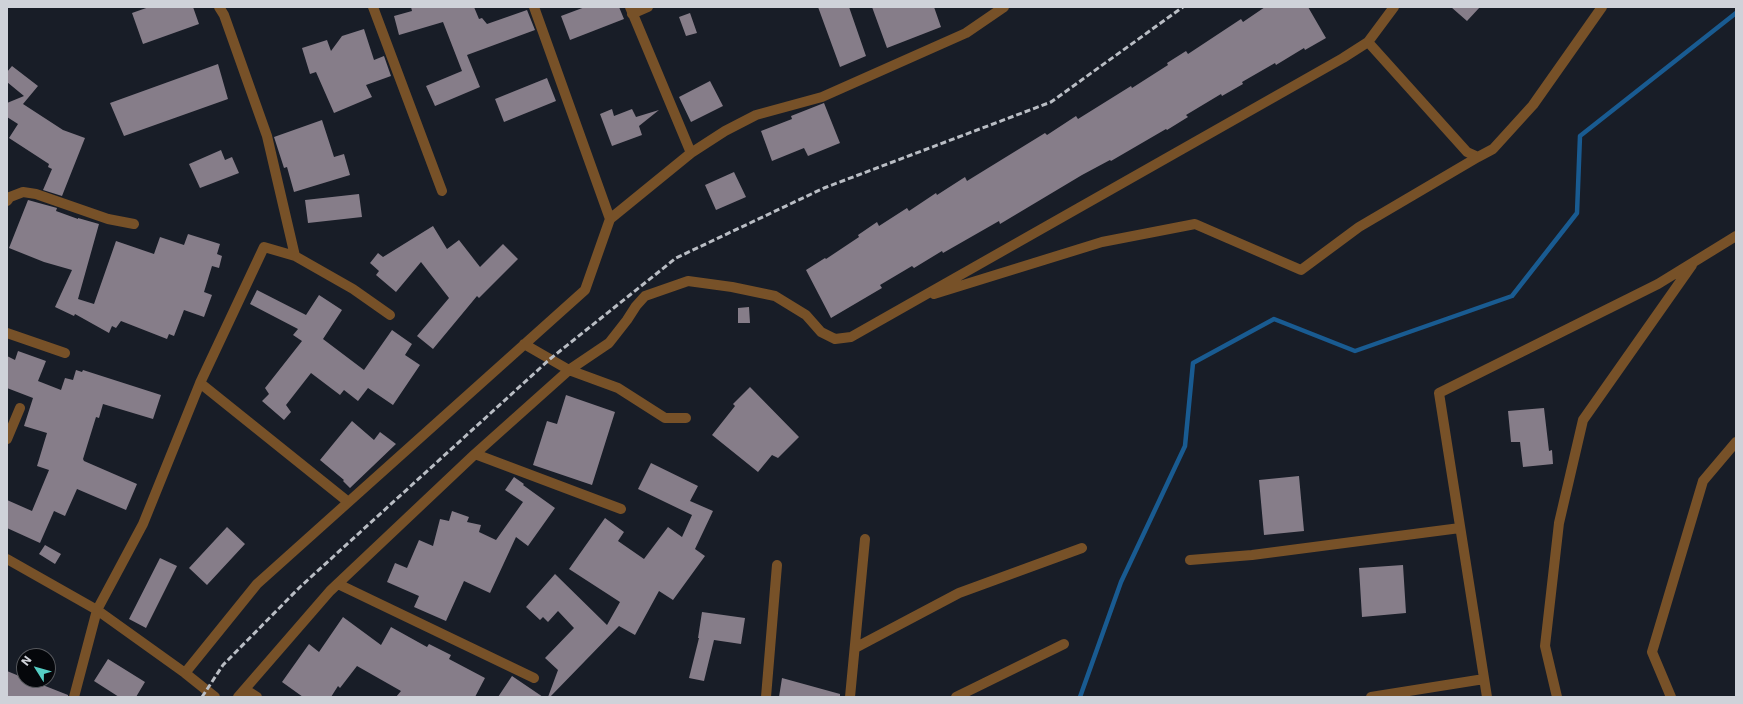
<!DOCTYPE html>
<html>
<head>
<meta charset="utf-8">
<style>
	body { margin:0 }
	#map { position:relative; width:1743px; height:704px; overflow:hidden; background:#181d27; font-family:"DejaVu Sans",sans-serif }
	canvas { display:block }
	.frame { position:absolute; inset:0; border:8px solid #cfd2d9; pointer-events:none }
	.north { position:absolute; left:16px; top:648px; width:40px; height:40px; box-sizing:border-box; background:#05070b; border:1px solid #56585d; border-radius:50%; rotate:307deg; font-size:11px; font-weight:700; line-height:16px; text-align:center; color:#cfd2d9 }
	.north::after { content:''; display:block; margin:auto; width:14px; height:18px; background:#55cec5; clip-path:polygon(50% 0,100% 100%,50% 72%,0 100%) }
</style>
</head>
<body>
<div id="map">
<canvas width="1743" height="704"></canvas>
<div class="frame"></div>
<div class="north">N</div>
</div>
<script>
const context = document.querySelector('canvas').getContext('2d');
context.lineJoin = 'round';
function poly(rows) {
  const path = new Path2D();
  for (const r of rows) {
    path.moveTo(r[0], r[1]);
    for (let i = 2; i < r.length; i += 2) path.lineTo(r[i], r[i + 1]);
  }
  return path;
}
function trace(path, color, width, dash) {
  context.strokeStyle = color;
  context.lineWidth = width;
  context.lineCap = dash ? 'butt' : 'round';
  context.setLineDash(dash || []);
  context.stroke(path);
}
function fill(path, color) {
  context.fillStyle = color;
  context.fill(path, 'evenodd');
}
trace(poly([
	[1080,697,1121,582,1185,446,1193,363,1274,319,1355,351,1512,296,1577,213,1580,136,1736,13]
]), '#195b91', 4.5);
fill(poly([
	[149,7,193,7,199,24,143,44,132,13],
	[411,7,474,7,479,19,482,18,487,24,527,10,535,30,467,55,480,87,435,106,426,86,462,71,443,22,399,35,394,16,412,11],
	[585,7,619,7,624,19,570,40,561,16],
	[818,7,849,7,866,56,840,67],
	[872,7,934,7,941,27,887,48],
	[1265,7,1308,7,1326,38,1305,50,1304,48,1276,65,1275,63,1242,82,1243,84,1222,96,1221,94,1186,115,1188,117,1167,130,1166,129,1111,161,1110,160,1082,175,1000,224,999,221,943,253,942,251,914,268,912,266,880,285,882,288,831,318,806,270,825,258,826,259,859,237,858,235,877,222,879,226,907,208,909,211,936,193,937,195,965,177,967,181,1045,133,1047,135,1076,116,1078,119,1131,86,1132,88,1168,65,1167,63,1186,51,1188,54,1241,19,1243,22],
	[1451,7,1480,7,1467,21],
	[690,13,697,33,686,36,679,17],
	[364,29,374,60,384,56,391,76,366,85,372,97,334,113,316,72,310,74,302,48,327,40,331,51,342,36],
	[218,64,228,99,124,136,110,103],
	[12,66,38,86,23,104,63,130,85,138,62,196,43,190,52,169,48,167,49,164,9,138,18,124,7,117,7,103,24,96,7,82,7,72],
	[547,78,556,101,504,122,495,99],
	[710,81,723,106,691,122,679,97],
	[824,103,840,143,808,156,804,148,772,161,761,131,792,119,791,116],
	[612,109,614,116,632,109,636,117,659,110,639,126,642,135,612,146,600,114],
	[322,120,334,157,344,154,350,175,294,192,287,167,284,168,274,137],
	[221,150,225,160,232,157,239,173,200,188,189,164],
	[734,172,746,197,716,210,705,185],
	[359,194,362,217,308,223,305,200],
	[28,200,57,208,56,211,78,219,78,218,99,224,78,299,94,304,116,241,154,254,160,237,184,245,188,234,220,244,217,254,222,256,219,268,212,266,204,292,212,295,204,317,184,310,174,336,169,334,167,339,121,321,116,328,112,326,109,333,75,314,74,316,55,307,72,270,44,262,9,248],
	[433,226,447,249,459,240,480,267,503,244,518,259,479,298,477,296,433,349,417,336,449,298,421,262,396,292,376,275,379,271,370,263,378,253,383,257],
	[257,290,306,315,319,295,342,310,323,339,364,370,392,330,412,344,405,355,420,365,393,405,368,388,358,401,344,390,340,395,311,373,286,405,291,412,284,420,262,401,269,394,265,388,302,341,293,335,298,329,250,304],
	[749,307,750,323,738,323,738,308],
	[18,351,46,361,38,381,61,390,65,378,73,380,76,370,82,372,83,370,161,395,153,419,103,404,99,418,96,417,83,459,84,461,137,484,126,510,77,489,65,516,54,511,40,543,7,528,7,500,32,511,49,470,37,466,47,433,24,426,33,398,7,388,7,356,15,360],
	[750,387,799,437,778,458,772,455,758,472,712,435,735,406,733,404],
	[566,395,615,412,592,485,533,465,547,421,557,424],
	[1544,408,1549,451,1552,450,1553,464,1523,467,1520,442,1511,442,1508,411],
	[352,421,374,440,380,432,396,444,350,488,343,481,344,480,320,460],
	[651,463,698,486,690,501,713,511,695,549,705,556,673,600,659,591,635,635,619,626,550,697,548,697,558,670,545,658,574,628,558,611,548,622,543,617,540,620,526,607,555,574,607,625,620,602,569,569,605,518,624,532,618,541,644,559,668,527,682,537,692,515,638,489],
	[1299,476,1304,531,1264,535,1259,480],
	[514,477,524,484,523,485,555,508,528,546,516,537,490,593,464,581,446,621,414,607,419,596,387,582,395,563,407,568,419,540,433,546,440,519,449,521,452,511,469,517,467,522,481,525,479,532,496,540,523,502,505,490],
	[227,527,245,544,207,585,189,568],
	[45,545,61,554,55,564,39,554],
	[160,558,177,566,146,628,129,619],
	[1403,565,1406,613,1362,617,1359,568],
	[702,612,745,618,741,644,714,640,704,681,689,678,699,638,698,638],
	[343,617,381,645,391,627,427,647,429,644,451,655,449,659,485,678,475,697,396,697,401,691,357,666,340,688,338,686,331,697,303,697,282,682,309,644,319,652],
	[108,659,145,682,136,697,119,697,94,681],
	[7,671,24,678,24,680,30,680,68,695,68,697,7,697],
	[512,676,543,697,498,697],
	[782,678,840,694,840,697,779,697]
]), '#867d89');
trace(poly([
	[219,7,224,15,267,136,295,256],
	[373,7,442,191],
	[534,7,610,219],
	[630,7,691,153],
	[632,14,648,7],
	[1368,42,1467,152,1478,157,1493,149,1533,105,1602,7],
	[7,201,10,197,23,192,36,194,108,219,134,224],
	[934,294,1102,242,1195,224,1301,270,1359,227,1478,157],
	[7,333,65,353],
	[524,344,569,370,618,388,665,418,686,418],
	[200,383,347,501],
	[7,439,20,408],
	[475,454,621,509],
	[7,559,97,610,185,673,215,697],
	[1190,560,1252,555,1460,528],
	[338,584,534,678],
	[855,648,959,593,1082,548],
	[185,673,257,584,585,290,610,219,691,153,725,131,756,115,822,97,966,33,1004,7],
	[246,690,257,697],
	[74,697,97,610,143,524,200,383,264,247,295,256,353,289,390,315],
	[238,697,330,591,475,454,569,370,609,343,627,320,636,306,645,296,688,281,732,287,775,296,806,315,821,332,835,339,851,337,1343,58,1368,42,1394,7],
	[766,697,777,565],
	[850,697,865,539],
	[956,697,1064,644],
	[1371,697,1484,679],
	[1487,697,1439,393,1658,284,1736,236],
	[1557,697,1545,646,1559,523,1583,420,1692,265],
	[1671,697,1652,652,1703,481,1736,442]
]), '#775128', 10);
trace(poly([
	[202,697,223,665,300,587,550,359,676,258,824,188,1051,102,1183,7]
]), '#b9bdc4', 3, [6, 3]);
</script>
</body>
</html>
